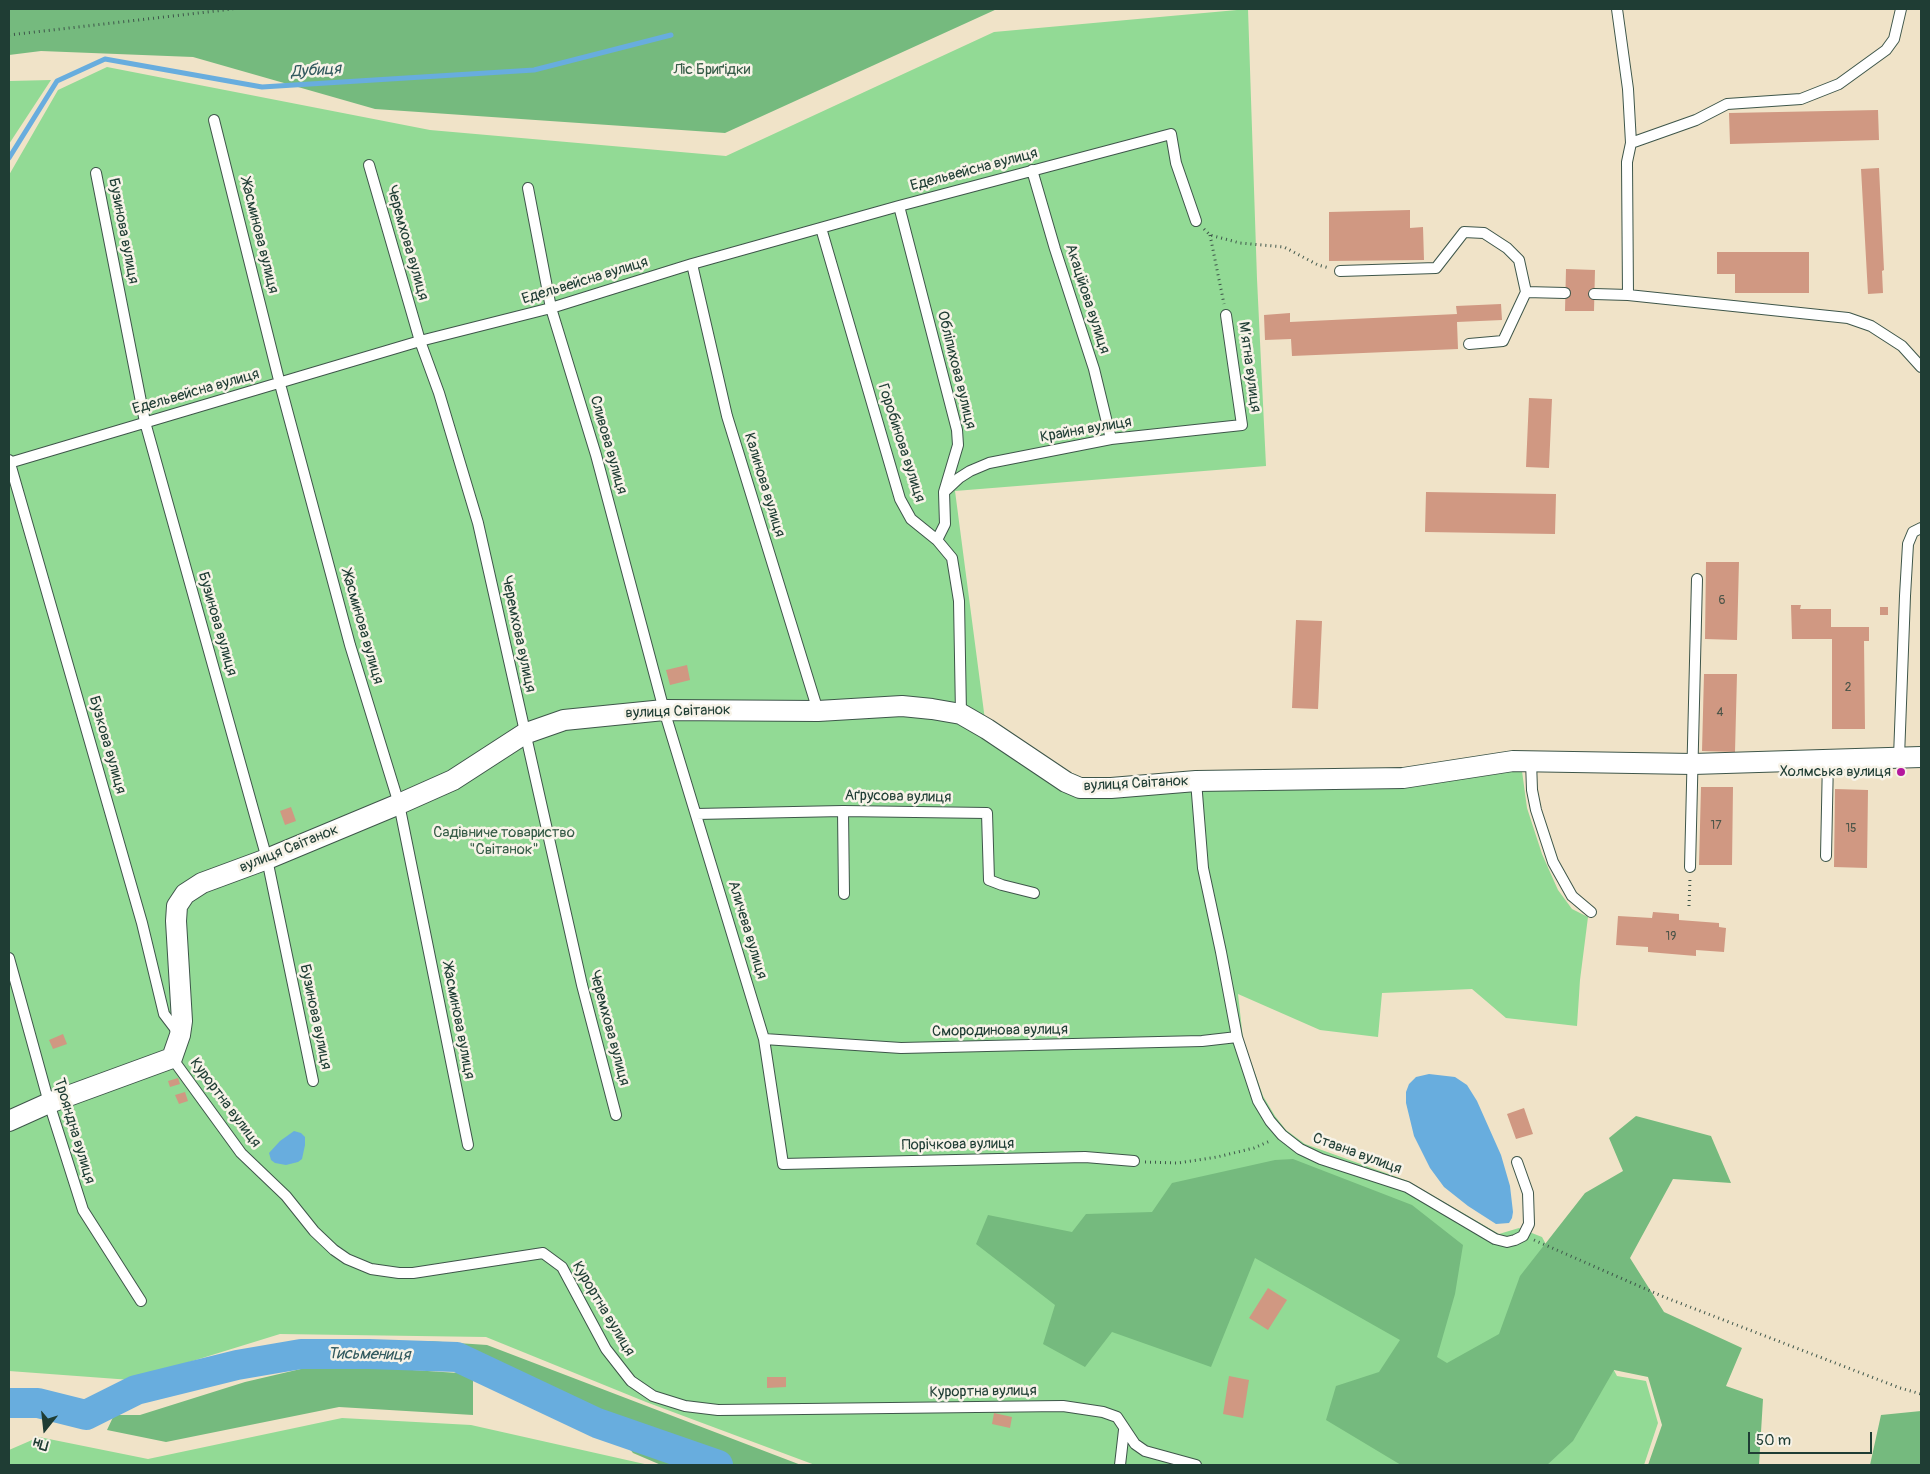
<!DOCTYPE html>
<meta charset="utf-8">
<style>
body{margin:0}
#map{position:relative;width:1930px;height:1474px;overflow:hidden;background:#f0e3c8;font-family:Pangolin,sans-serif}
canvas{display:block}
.frame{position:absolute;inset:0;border:10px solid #1f3d34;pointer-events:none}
.north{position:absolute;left:20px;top:1404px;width:50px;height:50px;-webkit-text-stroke:4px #f7f3e8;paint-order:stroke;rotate:196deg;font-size:14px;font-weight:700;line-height:20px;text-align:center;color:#1f3d34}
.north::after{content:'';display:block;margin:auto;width:18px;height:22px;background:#1f3d34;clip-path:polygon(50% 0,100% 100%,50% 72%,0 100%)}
.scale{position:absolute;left:1748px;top:1432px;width:124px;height:22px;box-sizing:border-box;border:2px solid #1f3d34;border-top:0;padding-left:6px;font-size:15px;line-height:18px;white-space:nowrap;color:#1f3d34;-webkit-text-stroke:4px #f7f3e8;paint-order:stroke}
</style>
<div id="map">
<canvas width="1930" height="1474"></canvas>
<div class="frame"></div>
<div class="north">Пн</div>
<div class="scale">50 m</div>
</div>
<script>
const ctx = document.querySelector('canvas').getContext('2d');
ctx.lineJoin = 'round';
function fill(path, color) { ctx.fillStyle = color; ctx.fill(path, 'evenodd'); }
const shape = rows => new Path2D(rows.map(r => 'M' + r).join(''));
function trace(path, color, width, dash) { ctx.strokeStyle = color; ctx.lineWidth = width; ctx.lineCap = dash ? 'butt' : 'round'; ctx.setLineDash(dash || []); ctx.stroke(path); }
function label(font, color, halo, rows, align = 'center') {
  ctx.font = font + ' Pangolin,sans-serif'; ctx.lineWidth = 5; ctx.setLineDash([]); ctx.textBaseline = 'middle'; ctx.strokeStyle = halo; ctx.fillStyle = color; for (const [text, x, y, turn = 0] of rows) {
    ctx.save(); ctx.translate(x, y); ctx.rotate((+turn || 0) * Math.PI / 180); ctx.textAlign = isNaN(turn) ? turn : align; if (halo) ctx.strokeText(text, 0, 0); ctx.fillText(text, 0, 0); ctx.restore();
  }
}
const green = shape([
 [1248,9,1257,279,1266,466,955,491,985,720,1079,779,1207,773,1522,771,1527,808,1542,854,1558,890,1572,909,1588,917,1580,980,1577,1026,1506,1018,1472,989,1382,993,1378,1037,1320,1030,1238,994,1243,1039,1263,1096,1275,1116,1286,1130,1305,1144,1408,1181,1499,1234,1519,1228,1542,1237,1617,1376,1646,1381,1658,1423,1644,1465,815,1465,646,1402,486,1337,280,1334,131,1380,9,1371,9,175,58,90,107,67,430,130,726,156,994,32],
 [51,80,9,144,9,81],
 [342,1418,471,1425,649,1465,9,1465,9,1450,39,1437,148,1459]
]);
const forest = shape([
 [9,9,997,9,725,133,375,109,193,57,41,51,9,55],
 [1636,1116,1711,1136,1731,1183,1673,1179,1630,1258,1664,1312,1742,1348,1726,1386,1763,1399,1759,1465,1648,1465,1662,1425,1648,1377,1614,1370,1573,1441,1547,1465,1401,1465,1326,1420,1336,1386,1379,1372,1400,1340,1255,1258,1211,1367,1112,1332,1085,1367,1043,1344,1055,1305,976,1244,988,1215,1072,1232,1086,1214,1152,1212,1172,1183,1275,1160,1293,1159,1412,1205,1463,1245,1455,1294,1437,1357,1447,1363,1499,1334,1520,1276,1585,1193,1623,1171,1609,1138],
 [428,1341,487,1345,801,1465,661,1465,633,1453,604,1417],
 [322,1364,473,1374,473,1415,339,1407,166,1442,107,1430,114,1415,140,1415,245,1382],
 [1921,1411,1921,1465,1870,1465,1881,1415]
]);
const water = shape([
 [1429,1074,1455,1077,1467,1085,1477,1101,1501,1155,1510,1186,1513,1212,1512,1218,1509,1223,1496,1224,1468,1206,1444,1187,1430,1168,1414,1136,1406,1103,1406,1092,1409,1084,1416,1077],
 [294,1131,301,1133,305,1137,305,1145,302,1159,298,1162,286,1165,275,1163,271,1160,269,1153,280,1141]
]);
const stream = shape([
 [9,158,57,81,105,59,262,87,534,70,671,35]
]);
const river = shape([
 [9,1403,38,1403,86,1415,136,1390,237,1365,301,1354,369,1354,457,1357,597,1423,718,1465]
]);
const building = shape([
 [1878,110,1879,140,1730,144,1729,113],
 [1879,168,1884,270,1882,271,1883,293,1868,294,1861,169],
 [1410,210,1410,228,1423,227,1424,260,1329,261,1329,212],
 [1717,252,1809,252,1809,293,1735,293,1735,274,1717,274],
 [1566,269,1595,270,1594,311,1565,311],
 [1501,304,1502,320,1457,322,1458,349,1292,356,1291,339,1265,340,1264,315,1290,313,1290,322,1457,314,1456,306],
 [1529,398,1552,399,1549,468,1526,467],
 [1426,492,1556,494,1555,534,1425,532],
 [1706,562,1739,562,1737,640,1705,639],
 [1791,605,1801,605,1800,609,1831,609,1831,627,1869,627,1869,641,1864,641,1865,729,1832,729,1832,639,1792,639],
 [1880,607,1888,607,1888,615,1880,615],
 [1296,620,1322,621,1318,709,1292,708],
 [687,665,690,680,670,685,666,670],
 [1704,674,1737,674,1735,752,1702,751],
 [1701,787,1733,787,1732,865,1699,865],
 [1835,789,1868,790,1867,868,1834,867],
 [291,807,296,821,285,825,280,811],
 [1653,912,1679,914,1679,920,1719,923,1719,927,1726,928,1724,952,1696,950,1696,956,1648,952,1648,947,1616,945,1618,916,1652,918],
 [63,1034,67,1044,53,1049,49,1040],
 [178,1078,180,1084,170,1087,168,1081],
 [185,1092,188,1101,179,1104,175,1095],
 [1524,1108,1533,1134,1516,1139,1507,1114],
 [1268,1288,1287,1300,1268,1330,1249,1318],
 [1229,1376,1249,1380,1243,1418,1223,1414],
 [767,1377,786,1377,786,1387,767,1388],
 [994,1413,1012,1417,1010,1428,992,1424]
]);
const path = shape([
 [9,35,233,9],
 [1204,229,1210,235,1240,243,1284,247,1318,265,1329,268],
 [1210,235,1224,304],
 [1689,906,1690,878],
 [1145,1162,1178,1163,1217,1157,1254,1148,1270,1141],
 [1534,1240,1664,1297,1900,1388,1921,1394]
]);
const service = shape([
 [1617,9,1628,89,1631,143],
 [214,120,280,384,350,645,399,804,468,1145],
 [369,165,420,341,439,393,478,523,582,985,616,1115],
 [1032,170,1055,249,1094,369,1111,439],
 [96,173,145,422,267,859,313,1081],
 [528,188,551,308,596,455,664,710,764,1039,783,1164,1085,1157,1134,1161],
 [899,206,957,430,958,445,944,492,945,524,937,540],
 [821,228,900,499,911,519,937,540,952,558,959,601,961,714],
 [692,264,727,416,818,711],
 [1340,271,1436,268,1464,232,1484,233,1507,248,1519,260,1526,292,1503,341,1469,344],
 [1526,292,1565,293],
 [1594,294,1628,295,1848,318,1871,326,1902,346,1921,367],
 [1628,295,1627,162,1631,143,1696,120,1727,104,1801,99,1839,84,1886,50,1894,39,1901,9],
 [9,460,142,923,164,1014,180,1035],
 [9,463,420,341,551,308,692,264,899,206,1171,134,1176,163,1196,221],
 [944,492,959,478,970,471,989,463,1111,439,1242,425,1226,315],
 [1899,757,1905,596,1908,544,1913,532,1921,528],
 [1531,761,1532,790,1536,810,1553,862,1572,896,1591,912],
 [1196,781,1203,868,1221,952,1237,1037,1258,1101,1270,1121,1282,1135,1300,1149,1321,1159,1407,1187,1495,1239,1507,1242,1515,1240,1523,1236,1529,1224,1528,1193,1517,1162],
 [843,811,844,894],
 [696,814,843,811,987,813,989,880,1002,885,1034,893],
 [1826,856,1828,759],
 [1690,867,1697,579],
 [9,958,49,1103,83,1210,141,1301],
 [764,1039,901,1048,1202,1041,1237,1037],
 [172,1058,241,1153,286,1196,314,1231,334,1250,347,1259,371,1269,399,1273,413,1273,543,1253,562,1267,606,1349,631,1381,653,1396,685,1406,718,1410,1063,1406,1103,1412,1117,1417,1135,1444,1145,1451,1196,1465],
 [1120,1465,1124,1430]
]);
const minor = shape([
 [9,1121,49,1103,172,1058,180,1035,182,1021,176,921,177,906,185,894,202,883,267,859,399,804,453,780,524,734,564,720,664,710,818,711,902,706,932,709,961,714,987,729,1066,782,1080,788,1111,788,1196,781,1403,778,1513,761,1693,764,1921,757]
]);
const markers = [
 [1901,772,5,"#b5179e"]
];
const numberNames = [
 ["6",1722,601],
 ["2",1848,688],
 ["4",1720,713],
 ["17",1716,826],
 ["15",1851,829],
 ["19",1671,937]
];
const parkNames = [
 ["Ліс Бриґідки",712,70],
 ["Садівниче товариство",504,833],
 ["\"Світанок\"",504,850]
];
const streetNames = [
 ["Едельвейсна вулиця",974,170,-15],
 ["Бузинова вулиця",123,231,79],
 ["Жасминова вулиця",259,236,76],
 ["Черемхова вулиця",407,243,74],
 ["Едельвейсна вулиця",585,281,-17],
 ["Акаційова вулиця",1087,299,72],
 ["Мʼятна вулиця",1249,367,82],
 ["Обліпихова вулиця",956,370,76],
 ["Едельвейсна вулиця",196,392,-16],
 ["Крайня вулиця",1086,430,-10],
 ["Горобинова вулиця",901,443,72],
 ["Сливова вулиця",608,445,74],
 ["Калинова вулиця",764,485,73],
 ["Бузинова вулиця",217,624,74],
 ["Жасминова вулиця",362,627,74],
 ["Черемхова вулиця",518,634,78],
 ["вулиця Світанок",678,712,-2],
 ["Бузкова вулиця",107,745,74],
 ["вулиця Світанок",1136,784,-3],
 ["Аґрусова вулиця",898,797,1],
 ["вулиця Світанок",289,849,-22],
 ["Аличева вулиця",747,930,73],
 ["Бузинова вулиця",315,1017,78],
 ["Жасминова вулиця",458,1021,79],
 ["Черемхова вулиця",609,1028,75],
 ["Смородинова вулиця",1000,1031,-1],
 ["Курортна вулиця",225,1103,53],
 ["Трояндна вулиця",74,1131,73],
 ["Порічкова вулиця",958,1145,-1],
 ["Ставна вулиця",1357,1154,20],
 ["Курортна вулиця",603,1309,59],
 ["Курортна вулиця",983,1392,-1]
];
const poiNames = [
 ["Холмська вулиця",1891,772]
];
const waterNames = [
 ["Дубиця",316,71,-4],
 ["Тисьмениця",369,1355,1]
];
fill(green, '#92da95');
fill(forest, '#75ba7e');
fill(water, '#68adde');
trace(stream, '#68adde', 5);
trace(river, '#68adde', 30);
fill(building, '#d09882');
trace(service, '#3e564a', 12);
trace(minor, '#3e564a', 22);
trace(path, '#3e564a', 3, [1, 4]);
trace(service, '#fff', 10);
trace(minor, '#fff', 20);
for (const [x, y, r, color] of markers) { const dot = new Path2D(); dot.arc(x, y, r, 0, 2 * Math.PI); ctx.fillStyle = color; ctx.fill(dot); trace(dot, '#f7f3e8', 2); }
label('12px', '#4b5448', null, numberNames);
label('15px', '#365c47', '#f7f3e8', parkNames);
label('15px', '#1f3d34', '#f7f3e8', streetNames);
label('15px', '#1f3d34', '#f7f3e8', poiNames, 'right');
label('italic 16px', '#31595e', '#f7f3e8', waterNames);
</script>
